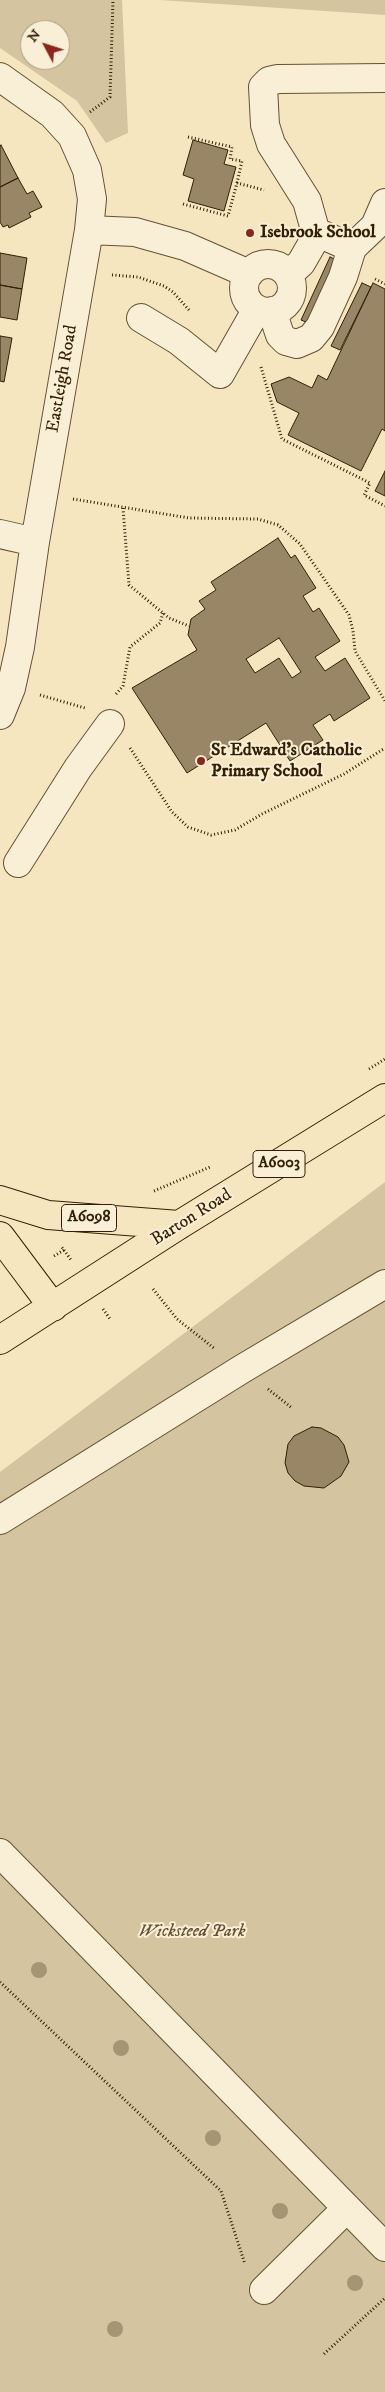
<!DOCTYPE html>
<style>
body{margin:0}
#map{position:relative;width:385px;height:2392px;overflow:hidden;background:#f6e6c0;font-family:"IM FELL DW Pica",serif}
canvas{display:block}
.north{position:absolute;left:20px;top:20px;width:50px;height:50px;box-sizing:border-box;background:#f9efd6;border:1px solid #aa9c82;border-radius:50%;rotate:310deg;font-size:14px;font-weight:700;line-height:20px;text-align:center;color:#331f04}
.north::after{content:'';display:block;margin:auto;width:18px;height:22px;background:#8f2418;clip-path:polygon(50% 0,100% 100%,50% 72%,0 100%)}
</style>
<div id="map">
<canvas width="385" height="2392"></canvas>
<div class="north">N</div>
</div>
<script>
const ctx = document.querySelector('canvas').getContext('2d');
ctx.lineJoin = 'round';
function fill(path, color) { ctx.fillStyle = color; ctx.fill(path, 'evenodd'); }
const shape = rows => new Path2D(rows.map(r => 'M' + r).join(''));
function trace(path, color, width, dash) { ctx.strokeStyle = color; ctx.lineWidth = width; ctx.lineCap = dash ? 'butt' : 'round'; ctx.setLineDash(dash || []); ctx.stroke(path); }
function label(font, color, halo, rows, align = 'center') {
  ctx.font = font + ' "IM FELL DW Pica",serif'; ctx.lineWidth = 4; ctx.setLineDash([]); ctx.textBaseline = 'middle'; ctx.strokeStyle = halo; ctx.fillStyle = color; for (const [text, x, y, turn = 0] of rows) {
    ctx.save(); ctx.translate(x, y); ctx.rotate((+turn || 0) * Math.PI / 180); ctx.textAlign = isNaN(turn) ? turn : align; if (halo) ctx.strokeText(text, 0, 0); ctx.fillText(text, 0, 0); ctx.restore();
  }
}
const green = shape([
 [0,0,122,0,128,133,106,143,77,101,0,48],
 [30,30,60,30,60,60,30,60],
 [159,0,385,0,385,15],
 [385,1182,385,2392,0,2392,0,1472]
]);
const building = shape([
 [193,140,228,150,224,164,236,167,224,211,188,201,194,179,183,175,193,140],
 [1,145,18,178,0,187,0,146,1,145],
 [18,178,27,194,33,191,42,207,29,213,31,217,9,228,8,225,3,227,0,222,0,187,18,178],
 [0,253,27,258,22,289,0,285,0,253],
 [330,257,341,262,311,324,301,320,330,257],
 [362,283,371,287,340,350,331,346,362,283],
 [373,283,385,289,385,431,382,429,361,471,288,435,299,413,277,402,271,384,289,377,312,388,318,375,327,380,373,283],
 [0,285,22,289,17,320,0,317,0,285],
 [0,336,12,338,4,382,0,381,0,336],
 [385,471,385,496,375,491,385,471],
 [278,538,291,558,295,555,316,588,303,596,313,612,319,608,340,641,315,657,325,671,345,658,370,698,334,721,330,714,313,725,323,740,290,761,266,723,187,773,132,688,197,650,188,635,191,619,205,609,199,601,216,590,211,582,278,538],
 [279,638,301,672,292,678,279,658,255,673,246,659,279,638],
 [312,1427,321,1428,338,1437,344,1445,349,1462,341,1476,324,1488,304,1486,295,1481,288,1473,285,1463,288,1444,294,1436,312,1427]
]);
const path = shape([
 [90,112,110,97,113,0],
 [188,137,232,147,230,159,242,161,237,183],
 [183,204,228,216,237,183,264,190],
 [112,275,138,277,164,286,173,292,189,310],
 [375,279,385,284],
 [261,367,282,439,370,483,364,495,385,506],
 [73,499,189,518,258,519,278,525,300,544,349,615,353,631,355,651,385,701],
 [123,508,129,585,169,618,189,626],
 [116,694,123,686,130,647,160,623,163,613],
 [40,695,85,708],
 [130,748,172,812,188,827,211,835,235,830,262,814,344,774,385,748],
 [369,1069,385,1059],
 [154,1191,210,1167],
 [64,1250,71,1260],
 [54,1256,64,1250,61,1246],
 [153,1289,177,1319,215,1349],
 [103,1309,110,1319],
 [268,1389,292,1408],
 [0,1982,221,2191,245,2264],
 [324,2354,385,2298]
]);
const minor = shape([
 [0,77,52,114,72,136,87,170,92,199,89,230,35,542,20,647,11,688,0,715],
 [89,230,135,232,185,246,249,274],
 [314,231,352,248,375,226,385,203],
 '244 288a24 24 0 1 1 48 0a24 24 0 1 1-48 0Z',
 [288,275,301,263,312,244,314,226,307,201,271,144,265,125,263,87,269,81,278,79,385,78],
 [272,311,280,335,286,341,297,344,311,338,320,327,343,277,352,248],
 [141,318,179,341,220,374,257,309],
 [0,534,35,542],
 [18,863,78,768,110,724],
 [0,1520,242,1369,385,1284],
 [0,1853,385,2247],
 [264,2290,347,2208]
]);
const major = shape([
 [0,1200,48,1215,179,1225],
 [0,1236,53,1307],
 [0,1340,179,1225,385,1098]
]);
const trees = [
 [39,1970],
 [121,2048],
 [213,2138],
 [280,2211],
 [355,2283],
 [115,2329]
];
const markers = [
 [250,233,5,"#8f2418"],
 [201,761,5,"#8f2418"]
];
const shields = [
 [279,1164,52],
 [89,1218,55]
];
const shieldNames = [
 ["A6003",279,1164],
 ["A6098",89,1218]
];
const poiNames = [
 ["Isebrook School",260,233],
 ["St Edward's Catholic",211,751],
 ["Primary School",211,772]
];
const streetNames = [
 ["Eastleigh Road",63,379,-80],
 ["Barton Road",192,1218,-32]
];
const parkNames = [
 ["Wicksteed Park",192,1932]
];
fill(green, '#d5c4a0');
fill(building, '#988666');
trace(building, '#331f04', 1);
trace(minor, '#645133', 30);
trace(major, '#331f04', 30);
trace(path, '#331f04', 3, [1, 2.5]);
trace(minor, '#f9efd6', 28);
trace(major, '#f6e6c0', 28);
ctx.fillStyle = '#a69472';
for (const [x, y] of trees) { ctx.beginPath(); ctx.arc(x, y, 8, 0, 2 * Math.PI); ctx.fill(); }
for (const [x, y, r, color] of markers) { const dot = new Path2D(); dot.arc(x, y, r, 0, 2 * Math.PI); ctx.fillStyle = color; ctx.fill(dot); trace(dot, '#f9efd6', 2); }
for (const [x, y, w] of shields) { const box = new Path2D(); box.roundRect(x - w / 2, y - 13.5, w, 27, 4); ctx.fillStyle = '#f9efd6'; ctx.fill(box); trace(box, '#331f04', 1); }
label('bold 16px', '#331f04', null, shieldNames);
label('bold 18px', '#331f04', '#f9efd6', poiNames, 'left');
label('18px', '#331f04', '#f9efd6', streetNames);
label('italic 18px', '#645133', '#f9efd6', parkNames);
</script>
